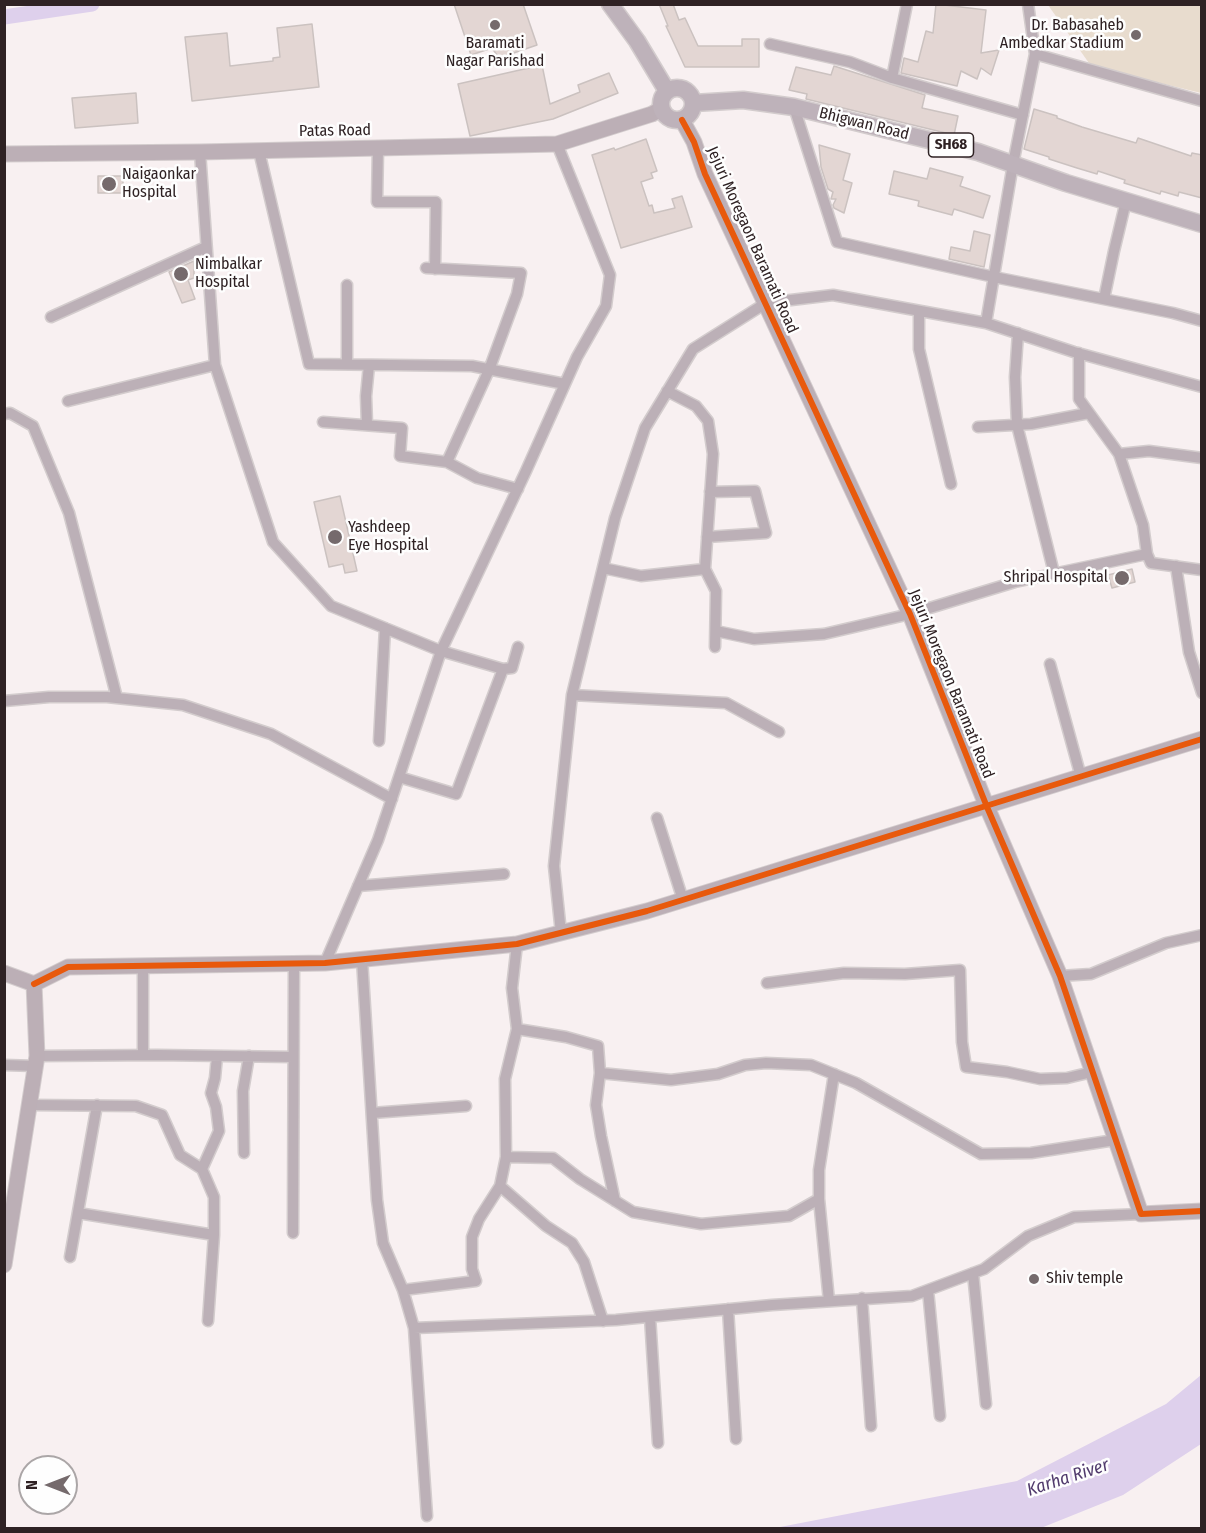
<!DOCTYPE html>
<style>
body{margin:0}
#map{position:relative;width:1206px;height:1533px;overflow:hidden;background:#f8f0f1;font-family:"Fira Sans Condensed",sans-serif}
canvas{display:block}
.frame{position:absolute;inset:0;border:6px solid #2f2224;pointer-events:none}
.north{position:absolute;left:18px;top:1455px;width:60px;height:60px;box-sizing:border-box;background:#fefefe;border:2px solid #aba6a7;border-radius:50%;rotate:270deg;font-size:16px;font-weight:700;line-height:24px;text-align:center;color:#2f2224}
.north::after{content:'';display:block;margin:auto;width:21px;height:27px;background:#756a6c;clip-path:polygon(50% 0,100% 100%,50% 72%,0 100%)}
</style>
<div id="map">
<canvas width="1206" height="1533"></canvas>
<div class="frame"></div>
<div class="north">N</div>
</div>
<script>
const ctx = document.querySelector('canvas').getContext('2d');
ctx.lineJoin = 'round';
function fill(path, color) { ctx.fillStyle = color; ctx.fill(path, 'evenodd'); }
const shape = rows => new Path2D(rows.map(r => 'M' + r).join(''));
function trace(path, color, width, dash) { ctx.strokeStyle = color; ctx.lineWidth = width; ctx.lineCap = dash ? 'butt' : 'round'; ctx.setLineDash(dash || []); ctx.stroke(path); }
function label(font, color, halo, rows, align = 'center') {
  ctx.font = font + ' "Fira Sans Condensed",sans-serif'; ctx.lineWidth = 5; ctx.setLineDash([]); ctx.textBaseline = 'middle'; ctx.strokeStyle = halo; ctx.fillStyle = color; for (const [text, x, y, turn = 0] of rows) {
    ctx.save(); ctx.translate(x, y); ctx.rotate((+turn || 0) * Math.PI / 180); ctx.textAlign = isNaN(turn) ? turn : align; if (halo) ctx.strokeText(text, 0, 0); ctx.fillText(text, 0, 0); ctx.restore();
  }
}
const green = shape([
 [1048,5,1201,5,1201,93,1091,66]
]);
const water = shape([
 [1201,1375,1201,1444,1123,1495,1041,1528,775,1528,1017,1481,1166,1404]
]);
const canal = shape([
 [4,17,92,4]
]);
const building = shape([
 [454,4,523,4,537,45,499,58,492,48,471,55,454,4],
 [659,4,673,4,679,20,685,18,698,46,742,46,742,39,759,39,759,67,685,67,666,26,668,26,659,4],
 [936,4,986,10,981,53,999,50,991,75,981,68,977,79,961,71,957,86,901,73,904,58,918,62,926,31,933,33,936,4],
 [312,24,319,87,192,101,185,37,227,33,230,66,273,61,273,58,280,57,277,28,312,24],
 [542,65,550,104,580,92,578,85,609,73,618,93,553,119,470,136,458,84,542,65],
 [834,66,925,95,922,108,958,116,954,135,806,99,807,94,789,90,796,67,831,75,834,66],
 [136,93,138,123,75,128,72,98,136,93],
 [1034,109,1057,116,1057,118,1082,127,1136,143,1138,138,1191,156,1192,153,1202,155,1202,198,1179,192,1178,196,1161,191,1160,194,1124,183,1125,180,1098,171,1097,174,1077,168,1049,159,1049,157,1024,149,1034,109],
 [646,139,657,171,651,173,653,178,641,182,649,206,652,205,654,213,675,208,672,199,682,196,692,227,621,248,592,155,614,148,615,150,646,139],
 [819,145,850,154,843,180,852,183,844,213,834,208,833,205,836,199,831,199,833,192,828,189,821,167,819,145],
 [930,168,963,177,960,186,990,196,983,218,954,209,952,215,918,206,919,201,889,194,894,171,927,179,930,168],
 [98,176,123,176,123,193,98,193,98,176],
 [974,231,990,235,984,267,949,259,951,247,970,251,974,231],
 [194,261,194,278,188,280,195,299,182,303,169,272,194,261],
 [340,496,357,571,345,573,343,564,329,567,314,502,340,496],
 [1132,569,1135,582,1112,588,1108,575,1132,569]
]);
const street = shape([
 [770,44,850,62,892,78,1023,115],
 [1035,54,1202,101],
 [892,78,907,4],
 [794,107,837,242,994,277,1173,313,1202,321],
 [378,148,377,202,436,202,435,269],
 [259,151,309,364,472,366,565,384],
 [200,152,215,365,273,542,331,606,441,651,503,669,512,668,518,647],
 [426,268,521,273,517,294,489,370,447,462],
 [347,285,347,364],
 [1104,299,1114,251,1126,201],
 [919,311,919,349,951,484],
 [51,317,206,247],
 [986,323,1013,164,1035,54,1028,4],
 [1018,333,1015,377,1017,425,1054,573],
 [1079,353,1079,399,1119,454,1143,525,1147,554,1151,563,1202,570],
 [667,391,696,406,708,421,713,454,705,569,716,591,715,647],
 [68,401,215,365],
 [4,414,10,413,33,426,69,513,117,698],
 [323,422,402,428,400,456,447,462,477,478,518,489],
 [367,425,366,396,369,365],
 [978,427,1031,424,1089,413],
 [1119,454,1149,451,1202,458],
 [707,537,766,533,755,491,710,492],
 [1176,566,1189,652,1202,693],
 [603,568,641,576,705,569],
 [716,631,754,639,824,634,910,614,1015,582,1147,554],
 [1050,664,1081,777],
 [572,695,726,703,779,732],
 [4,701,49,697,107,697,183,705,271,734,392,799],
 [379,741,385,628],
 [399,777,456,794,503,669],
 [657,818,683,900],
 [358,886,504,874],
 [561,933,554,866,572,695,615,518,645,428,693,349,766,303,833,295,986,323,1074,352,1202,387],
 [517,944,512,988,517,1029,566,1037,598,1046,600,1073,671,1080,718,1074,745,1065,766,1063,811,1065,856,1083,981,1154,1031,1153,1115,1140],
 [362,959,377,1200,383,1243,403,1290,414,1328,427,1516],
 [325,963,378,840,441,651,526,471,577,357,606,306,610,275,557,144],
 [143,966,143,1055],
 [1060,976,1091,974,1166,943,1202,935],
 [767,983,844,973,905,974,960,970,962,1042,966,1067,1007,1072,1040,1079,1067,1078,1092,1072],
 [37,1056,157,1055,293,1057],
 [4,1065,36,1066],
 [600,1073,596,1105,601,1136,615,1201],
 [30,1105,136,1106,162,1115,180,1155,202,1169,214,1197,214,1235,208,1321],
 [372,1113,466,1106],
 [244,1153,243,1091,249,1056],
 [506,1157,553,1158,580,1179,633,1212,701,1224,789,1216,819,1199,819,1170,834,1074],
 [202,1169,219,1131,216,1107,211,1093,215,1078,217,1056],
 [500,1186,546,1226,572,1243,584,1262,603,1321],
 [819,1199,829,1301],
 [78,1213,214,1235],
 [293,1233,294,963],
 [70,1257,97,1105],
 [973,1273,986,1404],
 [403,1290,476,1281,472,1269,472,1237,479,1219,500,1186,506,1157,505,1079,517,1029],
 [928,1290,940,1416],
 [862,1298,871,1426],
 [728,1309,736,1439],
 [650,1317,658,1443],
 [414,1328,616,1320,772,1305,912,1296,984,1269,1028,1236,1074,1217,1141,1214]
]);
const secondary = shape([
 [682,120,694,142,705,174,910,614,987,807,1060,976,1141,1214,1202,1211],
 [4,154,200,152,557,144,652,114,661,109],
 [4,973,34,984,37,1056,4,1265],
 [34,984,68,967,325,963,517,944,647,911,1202,739]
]);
const primary = shape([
 [610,4,637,41,667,91],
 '661 104a16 16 0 1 1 32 0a16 16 0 1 1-32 0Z',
 [694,103,743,100,794,107,978,152,1066,183,1202,224]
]);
const cycleway = shape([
 [682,120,694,142,705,174,910,614,987,807,1060,976,1141,1214,1202,1211],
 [34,984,68,967,325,963,517,944,647,911,1202,739]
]);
const markers = [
 [495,25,6,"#756a6c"],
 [1136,35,6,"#756a6c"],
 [109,184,8,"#756a6c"],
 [181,274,8,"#756a6c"],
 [335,537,8,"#756a6c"],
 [1122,578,8,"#756a6c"],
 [1034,1279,6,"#756a6c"]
];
const shields = [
 [951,145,45]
];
const shieldNames = [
 ["SH68",951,145]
];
const poiNames = [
 ["Dr. Babasaheb",1124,26,"right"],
 ["Ambedkar Stadium",1124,44,"right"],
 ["Baramati",495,44,"center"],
 ["Nagar Parishad",495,62,"center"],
 ["Naigaonkar",122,175],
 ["Hospital",122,193],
 ["Nimbalkar",195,265],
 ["Hospital",195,283],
 ["Yashdeep",348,528],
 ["Eye Hospital",348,546],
 ["Shripal Hospital",1108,578,"right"],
 ["Shiv temple",1046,1279]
];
const streetNames = [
 ["Bhigwan Road",864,124,14],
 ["Patas Road",335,131,-1],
 ["Jejuri Moregaon Baramati Road",752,240,66],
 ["Jejuri Moregaon Baramati Road",951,684,68]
];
const waterNames = [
 ["Karha River",1068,1478,-18]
];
fill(green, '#e8dcce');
fill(water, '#ded0ec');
trace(canal, '#ded0ec', 15);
fill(building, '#e3d6d3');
trace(building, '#cbc2c0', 1.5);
trace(street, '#d3cccd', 13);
trace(secondary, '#d3cccd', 17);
trace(primary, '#d3cccd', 19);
trace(street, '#bcb0b7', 10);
trace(secondary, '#bcafb6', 15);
trace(primary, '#beb2ba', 16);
trace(cycleway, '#e8590c', 6);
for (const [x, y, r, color] of markers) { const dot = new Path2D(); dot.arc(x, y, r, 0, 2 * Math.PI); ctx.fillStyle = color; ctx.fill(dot); trace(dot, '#fefefe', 2); }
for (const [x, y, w] of shields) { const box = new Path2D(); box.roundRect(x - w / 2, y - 12, w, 24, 4.5); ctx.fillStyle = '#fefefe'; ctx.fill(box); trace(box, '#2f2224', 1.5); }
label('bold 15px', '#2f2224', null, shieldNames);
label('16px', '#2f2224', '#fefefe', poiNames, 'left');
label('16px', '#2f2224', '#fefefe', streetNames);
label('italic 18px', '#503a6c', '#fefefe', waterNames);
</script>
